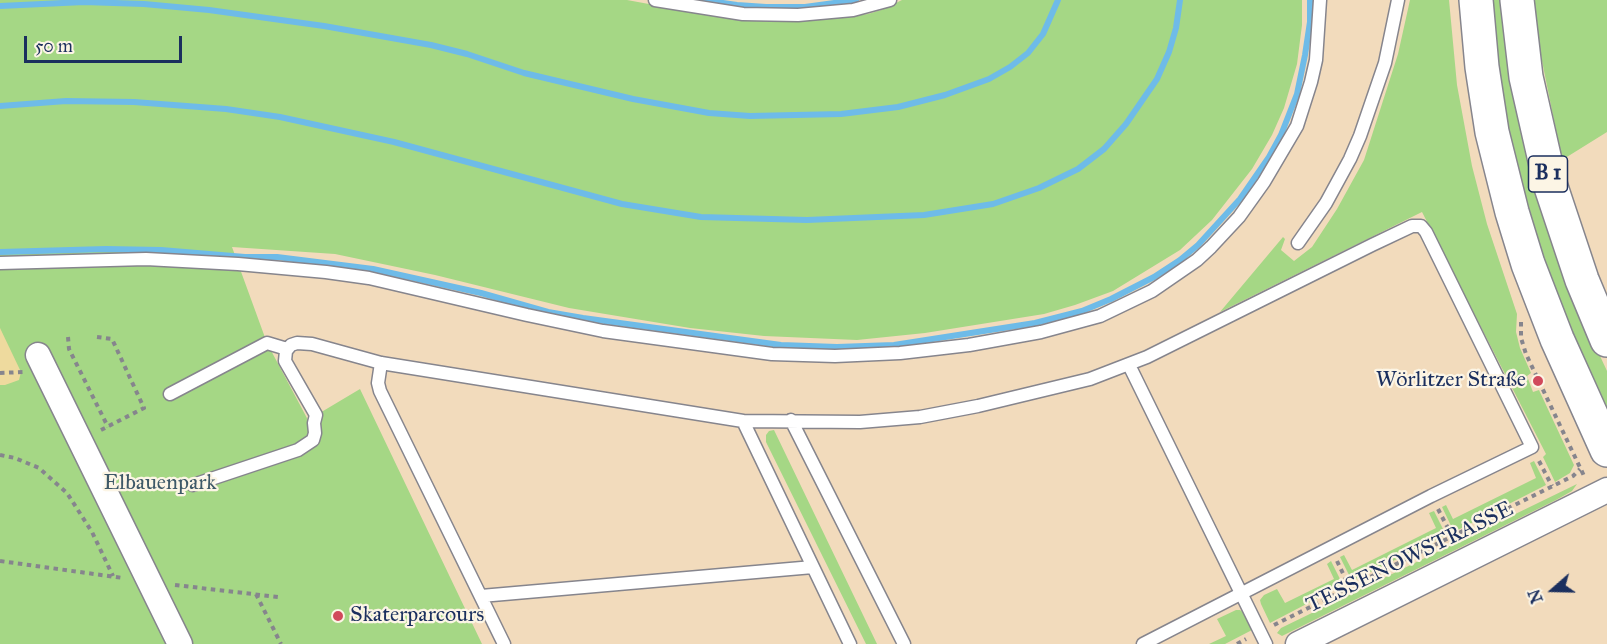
<!DOCTYPE html>
<meta charset="utf-8">
<style>
body{margin:0}
#map{position:relative;width:1607px;height:644px;overflow:hidden;background:#f2dbbc;font-family:"IM FELL Great Primer",serif}
canvas{display:block}
.north{position:absolute;left:1523px;top:560px;width:60px;height:60px;-webkit-text-stroke:4px #fcf5e5;paint-order:stroke;rotate:250deg;font-size:16px;font-weight:700;line-height:24px;text-align:center;color:#1b2f5e}
.north::after{content:'';display:block;margin:auto;width:21px;height:27px;background:#1b2f5e;clip-path:polygon(50% 0,100% 100%,50% 72%,0 100%)}
.scale{position:absolute;left:24px;top:36px;width:158px;height:27px;box-sizing:border-box;border:3px solid #1b2f5e;border-top:0;padding-left:8px;font-size:18px;line-height:21px;white-space:nowrap;color:#1b2f5e;-webkit-text-stroke:4px #fcf5e5;paint-order:stroke}
</style>
<div id="map">
<canvas width="1607" height="644"></canvas>
<div class="north">N</div>
<div class="scale">50 m</div>
</div>
<script>
const ctx = document.querySelector('canvas').getContext('2d');
ctx.lineJoin = 'round';
function fill(path, color) { ctx.fillStyle = color; ctx.fill(path, 'evenodd'); }
const shape = rows => new Path2D(rows.map(r => 'M' + r).join(''));
function trace(path, color, width, dash) { ctx.strokeStyle = color; ctx.lineWidth = width; ctx.lineCap = dash ? 'butt' : 'round'; ctx.setLineDash(dash || []); ctx.stroke(path); }
function label(font, color, halo, rows, align = 'center') {
  ctx.font = font + ' "IM FELL Great Primer",serif'; ctx.lineWidth = 4.5; ctx.setLineDash([]); ctx.textBaseline = 'middle'; ctx.strokeStyle = halo; ctx.fillStyle = color; for (const [text, x, y, turn = 0] of rows) {
    ctx.save(); ctx.translate(x, y); ctx.rotate((+turn || 0) * Math.PI / 180); ctx.textAlign = isNaN(turn) ? turn : align; if (halo) ctx.strokeText(text, 0, 0); ctx.fillText(text, 0, 0); ctx.restore();
  }
}
const green = shape([
 [0,0,627,0,736,20,787,22,819,20,868,14,881,10,902,0,1302,0,1302,25,1297,64,1284,108,1272,135,1252,169,1212,220,1180,250,1113,291,1075,305,1044,314,925,333,857,340,764,336,690,328,569,308,435,275,335,254,232,247,267,343,308,420,360,389,482,644,0,644],
 [1410,0,1449,0,1457,85,1472,166,1487,224,1517,314,1516,332,1520,348,1531,373,1527,376,1533,392,1539,390,1574,465,1570,473,1555,482,1543,457,1546,454,1422,212,1220,312,1283,237,1285,239,1281,250,1294,261,1312,247,1337,209,1364,160,1398,54],
 [1487,0,1505,0,1587,328,1607,371,1607,418,1582,369,1513,175],
 [1534,0,1607,0,1607,132,1562,160,1540,51],
 [774,430,877,644,866,644,766,442,766,435,769,431],
 [1534,461,1546,485,1454,532,1442,507,1446,505,1453,519,1536,478,1530,463],
 [1577,484,1572,491,1556,500,1282,636,1277,633,1281,628],
 [1434,511,1446,535,1352,581,1340,557,1344,555,1352,570,1436,528,1429,513],
 [1331,561,1343,585,1270,623,1261,604,1260,600,1264,595,1277,589,1285,603,1334,579,1327,564],
 [1236,610,1240,610,1244,613,1252,630,1225,644,1209,644,1226,636,1217,619]
]);
const sand = shape([
 [0,328,21,372,19,380,5,385,0,385]
]);
const stream = shape([
 [702,0,737,5,766,7,805,7,856,0],
 [0,6,84,2,144,4,209,10,324,26,431,45,467,54,524,73,633,99,709,113,750,116,841,114,898,107,945,95,989,79,1010,67,1028,53,1043,34,1058,0],
 [0,106,66,101,134,102,226,109,280,117,394,142,622,204,701,217,807,220,924,215,993,204,1039,188,1078,169,1104,149,1126,124,1157,79,1169,52,1176,28,1180,0],
 [0,252,106,249,161,250,245,257,277,257,373,269,481,293,548,312,583,318,781,345,837,347,894,345,1035,323,1082,311,1111,299,1154,277,1180,260,1198,245,1240,199,1269,157,1281,135,1297,94,1305,55,1310,22,1310,0]
]);
const path = shape([
 [1521,322,1521,338,1526,354,1585,478],
 [68,337,69,349,108,427],
 [97,337,112,339,144,408,99,431],
 [0,373,23,372],
 [0,455,15,458,39,468,67,493,92,532,113,576],
 [1539,461,1552,486],
 [1438,509,1453,538],
 [0,561,123,578],
 [1337,561,1350,588],
 [175,585,278,597],
 [256,594,281,644],
 [1274,625,1573,476,1580,469],
 [1237,644,1246,639]
]);
const lane = shape([
 [655,0,743,14,798,15,853,10,890,0],
 [1298,243,1326,203,1350,159,1360,136,1385,63,1398,0],
 [0,263,146,259,238,264,326,272,369,278,527,315,603,331,772,354,835,356,900,353,969,345,1041,332,1100,316,1152,291,1197,260,1211,247,1239,217,1264,182,1297,126,1311,82,1316,60,1320,0],
 [381,363,378,383,380,391,504,644],
 [1129,365,1266,644],
 [170,394,267,343,287,349],
 [791,420,904,644],
 [743,421,860,422,920,417,978,406,1090,379,1147,357,1372,245,1412,226,1421,226,1426,232,1532,447,1431,496,1143,644],
 [193,485,298,450,313,440,315,433,314,423,316,415,285,361,286,351,291,345,297,343,312,344,381,363,743,421,850,644],
 [481,596,813,567]
]);
const street = shape([
 [38,355,180,644],
 [1298,644,1607,490]
]);
const primary = shape([
 [1476,0,1482,67,1492,132,1512,212,1528,264,1557,339,1607,450],
 [1517,0,1526,77,1551,187,1582,280,1607,340]
]);
const markers = [
 [1538,381,6,"#d1495b"],
 [338,616,6,"#d1495b"]
];
const shields = [
 [1548,174,39]
];
const shieldNames = [
 ["B 1",1548,174]
];
const poiNames = [
 ["Wörlitzer Straße",1526,381],
 ["Skaterparcours",350,616,"left"]
];
const parkNames = [
 ["Elbauenpark",160,484]
];
const streetNames = [
 ["TESSENOWSTRASSE",1410,558,-26]
];
fill(green, '#a5d785');
fill(sand, '#eeda9e');
trace(stream, '#6ebbe8', 6);
trace(lane, '#86858d', 15);
trace(street, '#86858d', 27);
trace(primary, '#86858d', 36);
trace(path, '#86858d', 4, [4.5, 4.5]);
trace(lane, '#fff', 12);
trace(street, '#fff', 24);
trace(primary, '#fff', 33);
for (const [x, y, r, color] of markers) { const dot = new Path2D(); dot.arc(x, y, r, 0, 2 * Math.PI); ctx.fillStyle = color; ctx.fill(dot); trace(dot, '#fcf5e5', 2); }
for (const [x, y, w] of shields) { const box = new Path2D(); box.roundRect(x - w / 2, y - 18, w, 36, 4.5); ctx.fillStyle = '#fcf5e5'; ctx.fill(box); trace(box, '#1b2f5e', 1.5); }
label('bold 21px', '#1b2f5e', null, shieldNames);
label('22px', '#1b2f5e', '#fcf5e5', poiNames, 'right');
label('22px', '#3e5968', '#fcf5e5', parkNames);
label('22px', '#1b2f5e', '#fcf5e5', streetNames);
</script>
